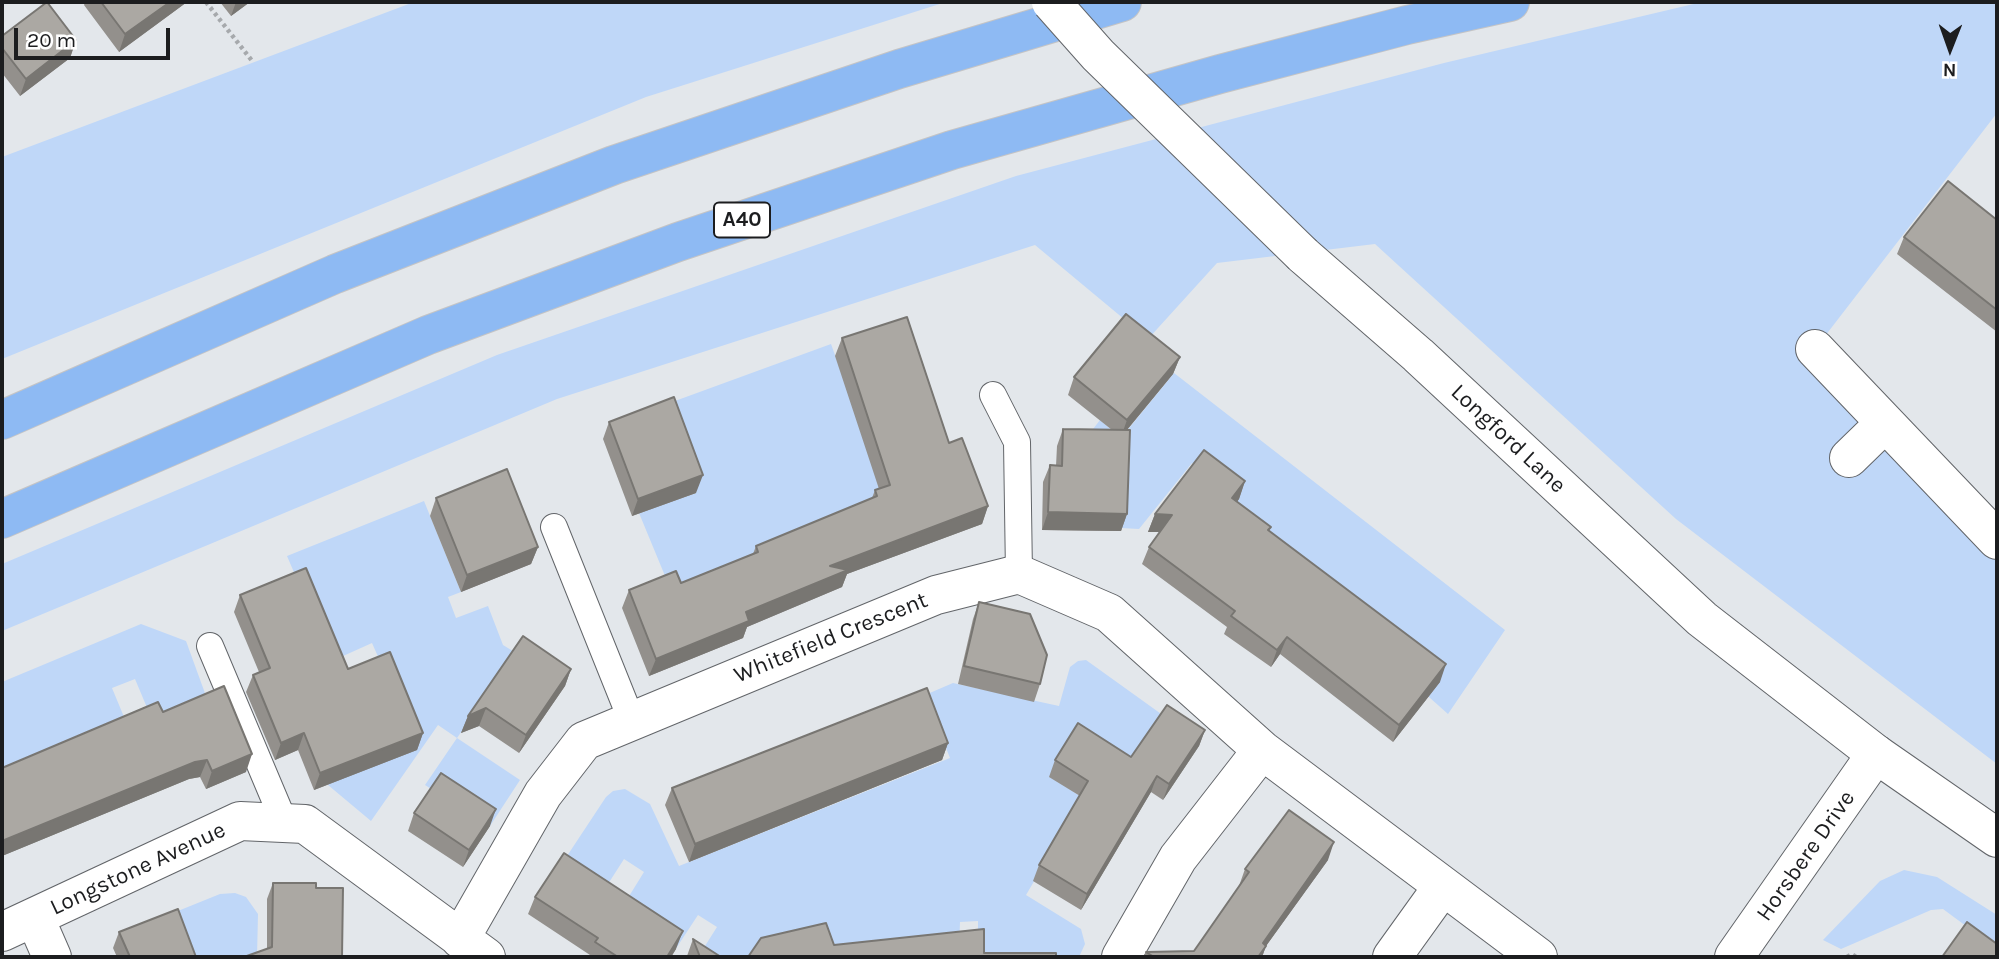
<!DOCTYPE html>
<style>
body{margin:0}
#map{position:relative;width:1999px;height:959px;overflow:hidden;background:#e3e7eb;font-family:Karla,sans-serif}
canvas{display:block}
.frame{position:absolute;inset:0;border:4px solid #1c1d1f;pointer-events:none}
.north{position:absolute;left:1915px;top:14px;width:70px;height:70px;-webkit-text-stroke:5px #fff;paint-order:stroke;rotate:181deg;font-size:19px;font-weight:700;line-height:28px;text-align:center;color:#1c1d1f}
.north::after{content:'';display:block;margin:auto;width:24px;height:32px;background:#1c1d1f;clip-path:polygon(50% 0,100% 100%,50% 72%,0 100%)}
.scale{position:absolute;left:14px;top:28px;width:156px;height:32px;box-sizing:border-box;border:4px solid #1c1d1f;border-top:0;padding-left:9px;font-size:21px;line-height:24px;white-space:nowrap;color:#1c1d1f;-webkit-text-stroke:5px #fff;paint-order:stroke}
</style>
<div id="map">
<canvas width="1999" height="959"></canvas>
<div class="frame"></div>
<div class="north">N</div>
<div class="scale">20 m</div>
</div>
<script>
const ctx = document.querySelector('canvas').getContext('2d');
ctx.lineJoin = 'round';
function fill(path, color) { ctx.fillStyle = color; ctx.fill(path, 'evenodd'); }
const shape = rows => new Path2D(rows.map(r => 'M' + r).join(''));
function trace(path, color, width, dash) { ctx.strokeStyle = color; ctx.lineWidth = width; ctx.lineCap = dash ? 'butt' : 'round'; ctx.setLineDash(dash || []); ctx.stroke(path); }
function label(font, color, halo, rows, align = 'center') {
  ctx.font = font + ' Karla,sans-serif'; ctx.lineWidth = 7; ctx.setLineDash([]); ctx.textBaseline = 'middle'; ctx.strokeStyle = halo; ctx.fillStyle = color; for (const [text, x, y, turn = 0] of rows) {
    ctx.save(); ctx.translate(x, y); ctx.rotate((+turn || 0) * Math.PI / 180); ctx.textAlign = isNaN(turn) ? turn : align; if (halo) ctx.strokeText(text, 0, 0); ctx.fillText(text, 0, 0); ctx.restore();
  }
}
const green = shape([
 [414,2,946,2,646,97,2,359,2,157],
 [1702,2,1997,2,1997,113,1815,349,1997,562,1997,764,1676,519,1375,244,1217,263,1148,339,1035,245,557,399,2,631,2,564,497,355,1016,176,1444,63],
 [831,344,849,394,914,491,675,600,639,513,696,493,664,405],
 [1174,373,1505,630,1448,714,1226,516,1238,499,1192,463,1139,529,1121,528,1090,433,1100,420,1121,438],
 [424,501,461,592,448,597,456,618,488,606,503,645,516,653,457,738,520,780,490,826,425,785,457,738,438,725,371,821,328,785,391,686,372,643,332,661,287,556],
 [141,624,186,641,210,707,156,729,135,679,112,688,129,729,2,782,2,682],
 [1086,660,1164,716,1125,774,1049,776,1083,798,1026,895,1081,929,1085,944,1079,957,978,957,978,921,960,922,959,947,776,957,698,957,717,927,698,915,675,950,618,914,644,872,624,859,608,884,567,856,606,797,613,791,625,789,650,804,679,866,950,758,925,695,953,683,1059,706,1070,667,1078,661],
 [1904,870,1937,877,1997,915,1997,949,1943,909,1931,910,1841,949,1823,940,1880,881],
 [235,893,246,897,258,914,257,957,184,957,168,915,220,894]
]);
const path = shape([
 [206,2,253,62],
 [1847,957,1852,954,1856,957]
]);
const service = shape([
 [993,395,1017,442,1019,574],
 [554,527,631,719],
 [210,646,285,824]
]);
const minor = shape([
 [1815,349,1997,540],
 [1849,458,1885,423],
 [35,918,52,957],
 [2,932,240,821,305,824,486,957],
 [460,939,543,794,584,741,936,595,1019,574,1109,613,1262,750,1538,957],
 [1121,957,1178,858,1262,750],
 [1392,957,1443,886],
 [1734,957,1876,754]
]);
const tertiary = shape([
 [1303,255,1418,355,1702,619,1876,754,1997,838]
]);
const trunk = shape([
 [2,420,335,274,614,165,899,69,1122,2],
 [2,519,428,335,678,242,952,150,1220,74,1407,25,1510,2]
]);
const tertiaryBridge = shape([
 [1051,2,1098,55,1303,255]
]);
const wall = shape([
 [85,2,187,2,119,52,84,5],
 [220,2,250,2,231,16],
 [2,36,76,40,70,58,20,96,2,73],
 [1997,220,1997,332,1897,254,1904,237],
 [842,338,949,443,988,506,982,524,847,574,842,587,747,627,743,638,649,676,622,608,629,590,681,583,753,554,756,546,872,498,875,490,879,489,835,356],
 [1180,357,1173,374,1127,430,1127,514,1121,531,1042,530,1043,482,1050,465,1056,466,1057,446,1063,429,1112,430,1068,395,1074,377],
 [609,422,696,493,632,516,603,439],
 [1245,481,1239,499,1237,502,1271,527,1269,531,1440,682,1393,742,1280,654,1271,667,1224,634,1227,627,1142,564,1149,547,1160,532,1148,532,1155,514],
 [436,498,538,547,531,564,461,592,430,516],
 [240,595,348,669,423,733,417,750,314,790,298,750,275,760,246,692,253,675,259,672,234,612],
 [979,602,1040,684,1034,702,958,684,973,619],
 [571,669,565,686,519,753,479,726,461,733,468,716],
 [163,712,246,772,206,789,200,777,189,779,2,856,2,768],
 [1205,730,1199,746,1163,800,1151,792,1081,910,1033,881,1039,865,1080,796,1049,777,1055,760,1131,757],
 [948,743,942,760,689,862,665,805,672,788],
 [414,813,490,826,463,867,408,831],
 [1328,860,1266,946,1262,957,1143,957,1146,952,1194,951,1239,886,1245,869],
 [273,883,316,888,342,957,267,949,267,899],
 [535,897,676,949,671,957,589,957,590,955,528,914],
 [119,932,196,957,117,957,113,948],
 [693,939,721,957,688,957,687,956]
]);
const shadedWall = shape([
 [170,2,187,2,119,52,125,34],
 [236,2,250,2,231,16],
 [76,40,70,58,20,96,26,79],
 [1180,357,1173,374,1121,437,1127,420],
 [703,475,696,493,632,516,638,499],
 [1245,481,1239,499,1226,516,1232,498],
 [988,506,982,524,847,574,842,587,747,627,743,638,649,676,656,659,746,612,830,566],
 [1048,512,1127,514,1121,531,1042,530],
 [1155,514,1172,515,1166,532,1148,532],
 [538,547,531,564,461,592,467,575],
 [1287,637,1280,654,1271,667,1277,650],
 [1446,664,1440,682,1393,742,1399,725],
 [571,669,565,686,519,753,526,735],
 [486,708,479,726,461,733,468,716],
 [1205,730,1199,746,1163,800,1169,784],
 [304,733,298,750,275,760,281,743],
 [423,733,417,750,314,790,320,773],
 [948,743,942,760,689,862,695,844],
 [252,754,246,772,206,789,212,771],
 [207,760,200,777,189,779,2,856,2,841,195,762],
 [1157,776,1151,792,1081,910,1087,894],
 [496,809,490,826,463,867,469,850],
 [1334,842,1328,860,1266,946,1262,957,1258,957,1263,943],
 [683,931,676,949,671,957,667,957]
]);
const building = shape([
 [47,2,76,40,26,79,2,48,2,36,47,2],
 [101,2,170,2,125,34,101,2],
 [1948,181,1997,220,1997,310,1904,237,1948,181],
 [1126,314,1180,357,1127,420,1074,377,1126,314],
 [907,317,949,443,962,438,988,506,830,566,848,570,746,612,749,621,656,659,629,590,676,571,681,583,758,552,756,546,877,496,875,490,890,485,842,338,907,317],
 [674,397,703,475,638,499,609,422,674,397],
 [1063,429,1130,430,1127,514,1048,512,1050,465,1062,466,1063,429],
 [1204,450,1245,481,1232,498,1271,527,1268,530,1446,664,1399,725,1287,637,1277,650,1231,616,1235,611,1149,547,1172,515,1155,514,1204,450],
 [507,469,538,547,467,575,436,498,507,469],
 [306,568,348,669,390,652,423,733,320,773,304,733,281,743,253,675,270,668,240,595,306,568],
 [979,602,1030,614,1047,655,1040,684,964,666,979,602],
 [523,636,571,669,526,735,486,708,468,716,523,636],
 [224,686,252,754,212,771,207,760,195,762,2,841,2,768,158,702,163,712,224,686],
 [927,688,948,743,695,844,672,788,927,688],
 [1167,705,1205,730,1169,784,1157,776,1087,894,1039,865,1088,781,1055,760,1078,723,1131,757,1167,705],
 [441,773,496,809,469,850,414,813,441,773],
 [1289,810,1334,842,1263,943,1266,946,1258,957,1154,957,1146,952,1194,951,1249,872,1245,869,1289,810],
 [564,853,683,931,667,957,618,957,595,942,598,938,535,897,564,853],
 [273,883,316,883,316,888,343,888,342,957,244,957,272,947,273,883],
 [178,909,196,957,130,957,119,932,178,909],
 [1967,922,1997,944,1997,957,1942,957,1967,922],
 [826,923,834,945,984,929,984,953,1056,953,1056,957,748,957,761,938,826,923],
 [693,939,721,957,700,957,693,939]
]);
const shields = [
 [742,220,56]
];
const shieldNames = [
 ["A40",742,220]
];
const streetNames = [
 ["Longford Lane",1508,439,43],
 ["Whitefield Crescent",831,638,-22],
 ["Horsbere Drive",1806,856,-55],
 ["Longstone Avenue",138,869,-25]
];
fill(green, '#bfd7f8');
trace(service, '#626569', 28);
trace(minor, '#626569', 40);
trace(tertiary, '#626569', 40);
trace(trunk, '#c4c4c5', 40);
trace(path, '#a6a9ac', 4.5, [3.5, 3.5]);
trace(service, '#fff', 26);
trace(minor, '#fff', 38);
trace(tertiary, '#fff', 38);
trace(trunk, '#8ebaf3', 38);
trace(tertiaryBridge, '#626569', 40, []);
trace(tertiaryBridge, '#fff', 38);
fill(wall, '#93908c');
fill(shadedWall, '#787672');
fill(building, '#aba8a3');
trace(building, '#787672', 2);
for (const [x, y, w] of shields) { const box = new Path2D(); box.roundRect(x - w / 2, y - 17.5, w, 35, 5); ctx.fillStyle = '#fff'; ctx.fill(box); trace(box, '#1c1d1f', 2); }
label('bold 21px', '#1c1d1f', null, shieldNames);
label('23px', '#1c1d1f', '#fff', streetNames);
</script>
